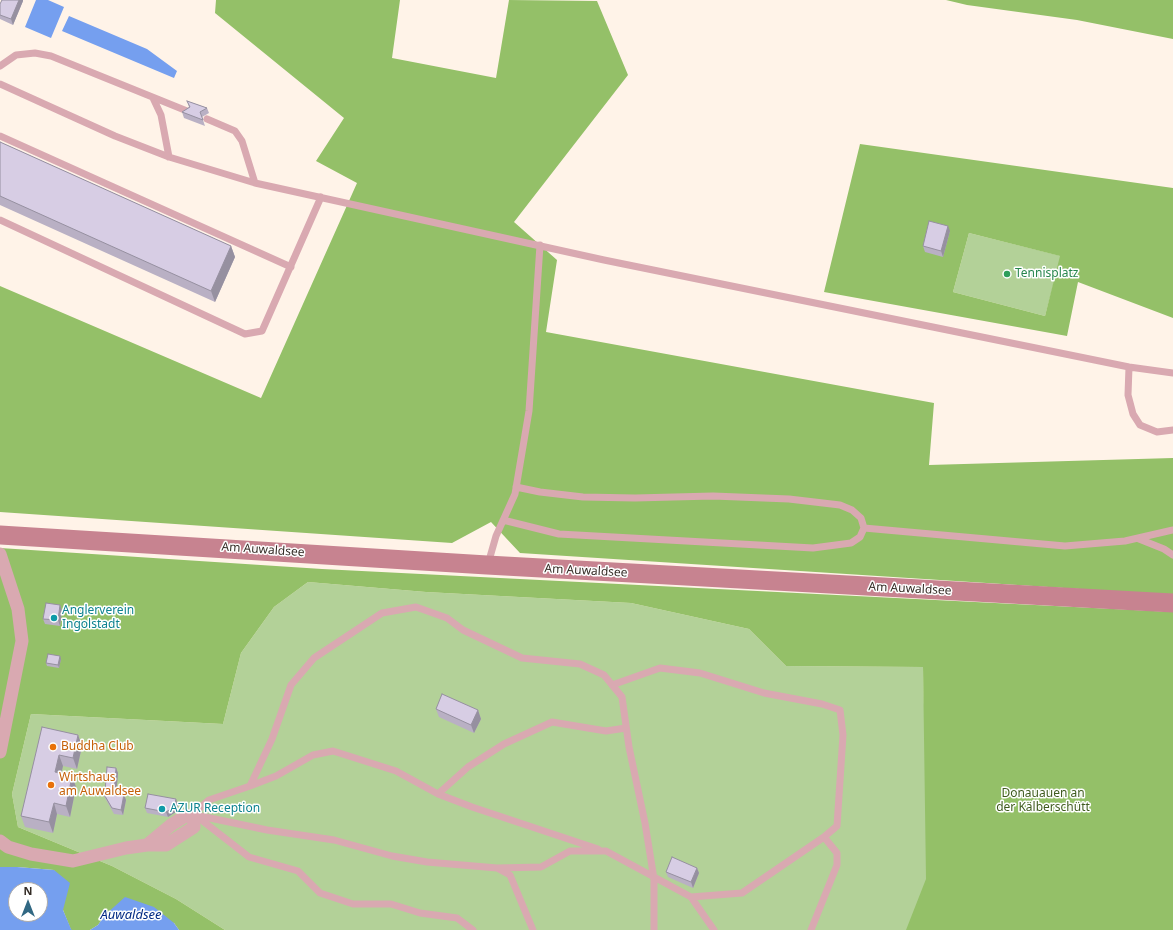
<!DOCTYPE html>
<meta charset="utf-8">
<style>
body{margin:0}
#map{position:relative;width:1173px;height:930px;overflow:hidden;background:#fff3e8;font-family:"Noto Sans",sans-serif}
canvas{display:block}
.north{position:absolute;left:8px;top:882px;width:40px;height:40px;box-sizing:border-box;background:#fff;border:1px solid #aeaba8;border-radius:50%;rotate:0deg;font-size:11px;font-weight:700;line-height:16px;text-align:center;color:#342c26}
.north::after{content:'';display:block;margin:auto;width:14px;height:18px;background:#316883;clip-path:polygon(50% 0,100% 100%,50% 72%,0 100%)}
</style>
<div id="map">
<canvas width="1173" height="930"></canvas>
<div class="north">N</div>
</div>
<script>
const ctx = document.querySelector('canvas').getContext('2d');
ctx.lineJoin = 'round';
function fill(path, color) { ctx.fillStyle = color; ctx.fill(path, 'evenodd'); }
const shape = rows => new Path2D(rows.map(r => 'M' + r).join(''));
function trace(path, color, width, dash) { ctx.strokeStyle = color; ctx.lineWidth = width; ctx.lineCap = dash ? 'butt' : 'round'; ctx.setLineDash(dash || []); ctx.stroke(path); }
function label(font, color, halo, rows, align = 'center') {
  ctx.font = font + ' "Noto Sans",sans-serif'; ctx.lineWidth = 3; ctx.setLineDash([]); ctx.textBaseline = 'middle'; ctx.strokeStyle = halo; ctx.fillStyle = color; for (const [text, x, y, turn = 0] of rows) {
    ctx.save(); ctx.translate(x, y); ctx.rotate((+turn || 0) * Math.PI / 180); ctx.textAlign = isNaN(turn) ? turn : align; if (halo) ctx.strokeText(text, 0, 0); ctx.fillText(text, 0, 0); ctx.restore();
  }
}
const green = shape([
 [969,233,1061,256,1045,316,953,292],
 [308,582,426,592,631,603,749,629,786,666,923,667,925,746,970,676,1024,605,1173,613,1173,930,225,930,176,899,112,866,18,827,12,794,31,714,223,724,241,653,274,607]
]);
const forest = shape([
 [216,0,400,0,392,58,496,78,509,0,597,1,628,75,514,222,557,260,546,332,934,403,929,465,1173,458,1173,595,520,553,491,522,452,543,0,512,0,286,261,398,357,183,316,161,344,118,215,13],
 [946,0,1173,0,1173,39,1077,20,967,5],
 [860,144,1173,188,1173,318,1078,282,1067,336,824,292],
 [969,233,1060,256,1045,316,953,292],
 [0,548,322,569,1173,612,1173,930,906,930,926,879,923,667,786,666,749,629,631,603,426,592,308,582,274,607,241,653,223,724,31,714,12,794,18,827,112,866,176,899,225,930,179,930,174,923,105,915,98,925,90,930,71,930,63,910,54,870,17,867,0,867]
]);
const water = shape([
 [36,0,48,0,64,7,51,38,25,27],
 [69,16,147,49,177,71,174,78,62,31],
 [0,867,17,867,54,870,70,883,63,910,71,929,72,930,0,930],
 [16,890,40,890,40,914,16,914],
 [125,897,154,907,174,923,179,930,90,930,98,925,105,915]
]);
const lane = shape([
 [0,66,16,55,35,53,51,56,187,111],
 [0,84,115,136,169,157,255,183,604,260,1129,367,1173,373],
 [153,98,161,115,169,157],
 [207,119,235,131,242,141,255,183],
 [0,136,291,267],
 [0,220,245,334,262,331,321,197],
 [1129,367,1128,395,1133,414,1140,425,1157,432,1173,430],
 [516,487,540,492,583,497,635,498,713,496,789,499,840,505,852,510,861,518,864,528],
 [503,520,559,534,813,548,851,543,860,537,864,528,1065,546,1125,541,1173,530],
 [1139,539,1164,549,1173,555],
 [488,564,496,536,515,494,529,411,540,245],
 [250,786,276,776,313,755,333,751,396,771,438,794,472,807,598,849],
 [438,794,468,767,504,744,552,722,606,731,626,728],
 [191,814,267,830,334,840,392,856,427,862,497,868,510,875,533,930],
 [193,814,209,800,250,786,272,739,291,685,314,658,382,613,416,607,447,618,463,630,522,658,580,664,604,675,622,697,629,747,645,823,654,879,654,930],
 [195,815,249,857,298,871,320,893,353,904,391,904,420,913,457,918,473,930],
 [497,868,541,867,570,851,606,851,691,897,742,893,824,837,837,826,843,735,840,710,822,704,764,693,700,673,660,668,612,685],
 [691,897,714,930],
 [811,930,837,865,837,853,824,837]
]);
const street = shape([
 [0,554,18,609,22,641,0,752],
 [0,841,8,847,31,854,73,861,126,848,147,845,166,845,194,827,193,814],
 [147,845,171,825,187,815]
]);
const secondary = shape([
 [0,535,487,565,1173,603]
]);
const wall = shape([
 [23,1,13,25,0,19,0,4],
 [187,101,207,108,209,113,202,117,205,126,184,118,182,112,189,107],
 [0,142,231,246,235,257,215,302,0,205],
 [950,231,943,257,925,252,923,246],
 [60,605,62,611,60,626,45,624,43,619],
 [61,659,59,668,47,666,46,663],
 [436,709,478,710,481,719,474,733,439,717],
 [42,727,78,735,82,746,77,769,63,766,61,774,72,776,76,787,70,817,57,814,53,833,25,827,21,816],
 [116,768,118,773,116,793,126,800,123,815,114,814,104,796,102,791,105,791],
 [178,805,176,812,168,817,147,813,145,808],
 [697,868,699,873,693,888,668,877,666,872]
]);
const shadedWall = shape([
 [19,0,23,0,23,1,13,25,11,19],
 [948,226,950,231,943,257,941,251],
 [231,246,235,257,215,302,211,291],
 [60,605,62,611,60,626,58,620],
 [60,656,61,659,59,668,58,665],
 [478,710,481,719,474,733,471,725],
 [78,735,82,746,77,769,73,758],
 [59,755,63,766,59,783,55,772],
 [116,768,118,773,116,798,114,793],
 [72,776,76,787,70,817,66,806],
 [124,794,126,800,123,815,121,810],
 [176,799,178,805,176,812,168,817,166,812],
 [54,803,57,814,53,833,49,822],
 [697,868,699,873,693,888,691,882]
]);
const building = shape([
 [2,0,19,0,11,19,0,15,0,4,2,0],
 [187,101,207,108,200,112,203,120,182,112,190,107,187,101],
 [0,142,231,246,211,291,0,196,0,142],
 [929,221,948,226,941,251,923,246,929,221],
 [46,603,60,605,58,620,43,619,46,603],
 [48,654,60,656,58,665,46,663,48,654],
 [442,694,478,710,471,725,436,709,442,694],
 [42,727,78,735,73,758,59,755,55,772,72,776,66,806,54,803,49,822,21,816,42,727],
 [107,767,116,768,114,793,124,794,121,810,112,808,102,791,105,791,107,767],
 [148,794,176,799,174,807,166,812,145,808,148,794],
 [672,857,697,868,691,882,666,872,672,857]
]);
const markers = [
 [1007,274,4,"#2e9e5b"],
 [54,618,4,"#0f9aa8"],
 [53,747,4,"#e8710a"],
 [51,785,4,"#e8710a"],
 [162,809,4,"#0f9aa8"]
];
const leisureNames = [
 ["Tennisplatz",1015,274]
];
const streetNames = [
 ["Am Auwaldsee",263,550,4],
 ["Am Auwaldsee",586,571,3],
 ["Am Auwaldsee",910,589,3]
];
const cultureNames = [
 ["Anglerverein",62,611],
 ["Ingolstadt",62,625],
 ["AZUR Reception",170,809]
];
const foodNames = [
 ["Buddha Club",61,747],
 ["Wirtshaus",59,778],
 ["am Auwaldsee",59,792]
];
const parkNames = [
 ["Donauauen an",1043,794],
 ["der Kälberschütt",1043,808]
];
const waterNames = [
 ["Auwaldsee",131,915]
];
fill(green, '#b3d198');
fill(forest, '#94c068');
fill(water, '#759fef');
trace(lane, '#d9a9b1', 7);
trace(street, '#d9a9b1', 13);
trace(secondary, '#c78390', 19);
fill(wall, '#b9b0c4');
fill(shadedWall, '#9690a0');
fill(building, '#d7cde4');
trace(building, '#9690a0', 1);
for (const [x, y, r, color] of markers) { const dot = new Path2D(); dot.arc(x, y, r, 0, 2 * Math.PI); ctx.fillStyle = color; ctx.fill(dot); trace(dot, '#fff', 1.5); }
label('12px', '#27864d', '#fff', leisureNames, 'left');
label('12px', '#342c26', '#fff', streetNames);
label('12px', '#0d838f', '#fff', cultureNames, 'left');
label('12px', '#c56008', '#fff', foodNames, 'left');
label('12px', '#3f5b1e', '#fff', parkNames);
label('italic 13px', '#012983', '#fff', waterNames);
</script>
